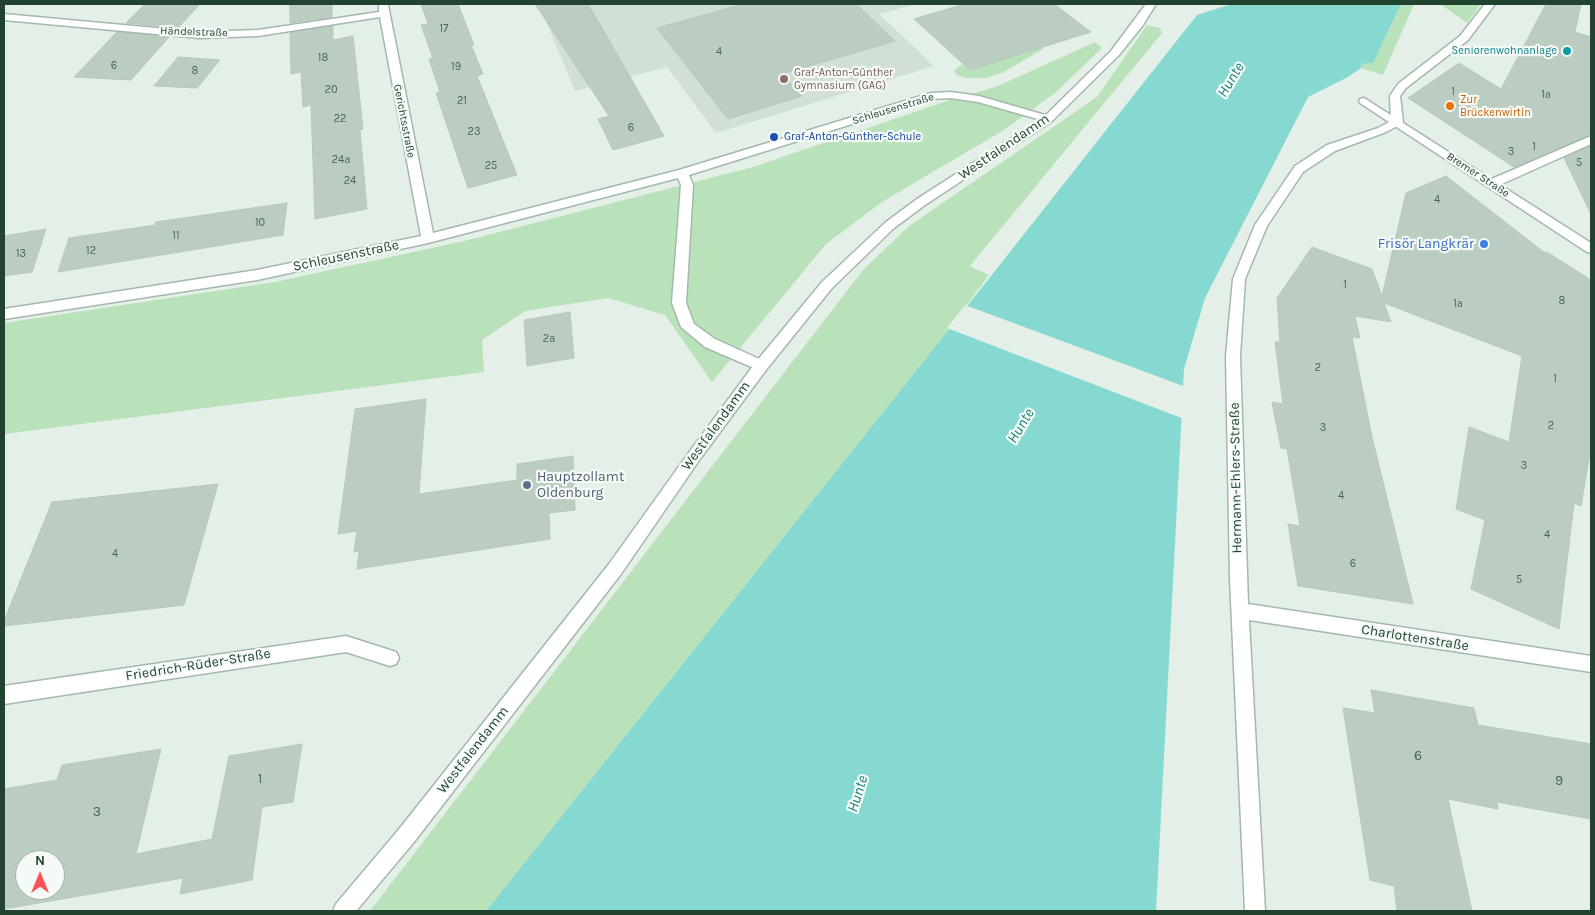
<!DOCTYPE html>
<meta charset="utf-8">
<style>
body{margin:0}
#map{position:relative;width:1595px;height:915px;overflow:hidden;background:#e3efe7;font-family:Karla,sans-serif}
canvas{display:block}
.frame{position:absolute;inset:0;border:5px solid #214330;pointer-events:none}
.north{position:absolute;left:15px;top:850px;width:50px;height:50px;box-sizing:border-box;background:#f5faf6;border:1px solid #a0b1a7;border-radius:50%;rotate:0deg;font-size:14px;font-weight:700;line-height:20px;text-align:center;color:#214330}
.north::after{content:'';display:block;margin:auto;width:18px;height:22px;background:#ff5155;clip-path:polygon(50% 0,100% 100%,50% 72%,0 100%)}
</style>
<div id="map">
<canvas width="1595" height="915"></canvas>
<div class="frame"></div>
<div class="north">N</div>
</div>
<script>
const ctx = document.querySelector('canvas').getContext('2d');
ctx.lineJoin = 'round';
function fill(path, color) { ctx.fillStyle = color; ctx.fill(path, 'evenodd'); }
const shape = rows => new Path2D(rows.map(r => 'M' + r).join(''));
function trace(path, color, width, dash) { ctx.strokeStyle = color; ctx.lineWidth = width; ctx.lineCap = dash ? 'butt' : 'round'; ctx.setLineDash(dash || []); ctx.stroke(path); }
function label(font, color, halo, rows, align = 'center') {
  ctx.font = font + ' Karla,sans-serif'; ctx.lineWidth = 4.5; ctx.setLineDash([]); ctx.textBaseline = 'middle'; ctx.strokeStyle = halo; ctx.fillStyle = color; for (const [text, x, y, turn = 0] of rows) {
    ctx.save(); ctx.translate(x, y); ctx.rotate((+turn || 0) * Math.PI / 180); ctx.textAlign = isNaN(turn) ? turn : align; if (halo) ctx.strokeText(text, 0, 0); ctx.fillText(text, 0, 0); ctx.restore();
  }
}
const built = shape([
 [539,4,915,4,879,14,934,66,716,133,667,67,575,91]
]);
const green = shape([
 [1401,4,1414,4,1383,75,1361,68,1362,64,1373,63],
 [1440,4,1481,4,1467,23],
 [1147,25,1160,28,1162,33,970,266,989,275,946,333,486,911,370,911,863,270,909,226,1097,97],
 [1095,42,1102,48,1055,93,1004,130,882,202,826,244,712,382,665,315,608,298,525,311,482,340,484,372,4,434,4,323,275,282,464,241,753,167,947,101,998,86],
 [1042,47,1043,49,1002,73,985,78,967,78,956,75,954,70,963,64,970,70]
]);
const water = shape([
 [1232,4,1401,4,1373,63,1362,64,1361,68,1348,77,1308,97,1205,298,1184,369,1156,911,486,911,946,333,1197,15]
]);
const pier = shape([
 [965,305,1186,387,1184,419,947,328]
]);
const building = shape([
 [145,4,200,4,178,28,126,23,145,4],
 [290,4,332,4,332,17,290,23,290,4],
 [421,4,458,4,474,45,471,45,483,74,477,76,517,175,468,188,436,93,440,92,429,59,433,58,421,25,428,24,421,4],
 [535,4,588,4,664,136,613,150,598,119,609,116,535,4],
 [744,4,856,4,895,41,782,74,802,96,728,119,657,28,744,4],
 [964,4,1054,4,1091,32,970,70,914,19,964,4],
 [1546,4,1581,4,1575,32,1591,37,1591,134,1514,167,1408,98,1459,63,1501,89,1546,4],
 [333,26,333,40,353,36,363,129,360,130,367,209,315,219,311,105,303,107,301,72,291,74,290,33,333,26],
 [117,32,169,37,131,80,74,77,117,32],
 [178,57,220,60,197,88,154,86,178,57],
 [1591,146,1591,214,1564,158,1591,146],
 [1446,176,1545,253,1547,252,1591,280,1591,447,1581,506,1574,503,1559,629,1471,589,1485,520,1456,509,1469,427,1509,442,1522,356,1384,303,1391,322,1355,316,1360,338,1352,337,1372,437,1413,604,1298,586,1288,524,1300,526,1287,449,1281,448,1272,402,1283,404,1275,342,1280,342,1277,298,1312,247,1372,269,1382,296,1406,193,1446,176],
 [287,203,283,235,58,272,69,238,155,225,156,222,287,203],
 [46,229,32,272,4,276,4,236,46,229],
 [570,312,574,358,527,366,524,320,570,312],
 [426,399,419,494,517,480,517,464,573,456,575,510,549,513,550,539,357,569,359,551,354,552,357,531,338,534,355,409,426,399],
 [218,484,184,605,4,626,4,621,52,502,218,484],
 [1371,690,1474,708,1478,725,1591,744,1591,819,1497,802,1498,809,1448,799,1472,911,1397,911,1394,886,1370,880,1343,708,1375,713,1371,690],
 [302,744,293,802,262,807,252,880,180,894,183,878,4,909,4,789,57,780,62,765,161,749,136,854,212,839,229,756,302,744],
 [25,860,55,860,55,890,25,890,25,860]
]);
const minor = shape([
 [379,4,388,5,433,233,679,170,931,93,951,92,979,96,1052,117,1054,119,1048,122,978,102,951,98,932,99,689,175,693,185,686,303,694,324,715,339,766,362,768,366,766,370,761,371,705,347,681,327,672,303,681,185,678,178,428,243,257,280,4,319,4,309,257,270,421,236,380,17,258,36,199,38,4,20,4,14,199,32,258,30,379,12,379,4],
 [1485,4,1495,4,1468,40,1406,88,1400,96,1403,122,1401,124,1386,132,1335,151,1303,172,1267,226,1245,279,1240,356,1248,604,1591,656,1591,672,1249,620,1265,911,1245,911,1230,579,1226,356,1233,279,1255,225,1295,166,1327,145,1378,128,1391,121,1390,96,1398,84,1460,36,1485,4],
 [1591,136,1591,144,1495,187,1491,188,1485,184,1487,181,1591,136],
 [346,636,396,652,399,658,396,664,390,666,346,652,4,704,4,686,346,636]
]);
const tertiary = shape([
 [1146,4,1156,4,1143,25,1119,55,1052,121,925,205,894,228,832,288,766,370,700,459,621,574,414,842,356,911,333,911,336,904,400,828,609,564,690,451,756,362,822,282,886,222,917,199,1044,117,1111,51,1146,4],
 [1364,98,1591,243,1591,253,1587,252,1360,103,1359,101,1360,99,1364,98]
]);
const markers = [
 [1567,51,5,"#0f9aa8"],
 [784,79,5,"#8d6e63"],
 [1450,106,5,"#e8710a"],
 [774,137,5,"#1a4fb4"],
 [1484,244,5,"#3f7fe0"],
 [527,485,5,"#5c6f8a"]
];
const numberNames = [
 ["17",444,29],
 ["4",719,52],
 ["18",323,58],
 ["6",114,66],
 ["19",456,67],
 ["8",195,71],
 ["20",331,90],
 ["1",1453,92],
 ["1a",1546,95],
 ["21",462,101],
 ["22",340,119],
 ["6",631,128],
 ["23",474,132],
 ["1",1534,147],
 ["3",1511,152],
 ["24a",341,160],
 ["5",1579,163],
 ["25",491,166],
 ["24",350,181],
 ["4",1437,200],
 ["10",260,223],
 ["11",176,236],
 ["12",91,251],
 ["13",21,254],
 ["1",1345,285],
 ["8",1562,301],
 ["1a",1458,304],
 ["2a",549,339],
 ["2",1318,368],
 ["1",1555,379],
 ["2",1551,426],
 ["3",1323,428],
 ["3",1524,466],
 ["4",1341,496],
 ["4",1547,535],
 ["4",115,554],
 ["6",1353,564],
 ["5",1519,580]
];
const farStreetnames = [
 ["Händelstraße",194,32,2],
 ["Schleusenstraße",893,109,-17],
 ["Gerichtsstraße",404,121,79],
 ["Bremer Straße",1478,175,33]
];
const farCulturenames = [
 ["Seniorenwohnanlage",1557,51]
];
const farEducationnames = [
 ["Graf-Anton-Günther",794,73],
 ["Gymnasium (GAG)",794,86]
];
const farFoodnames = [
 ["Zur",1460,100],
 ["Brückenwirtin",1460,113]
];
const farTransitnames = [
 ["Graf-Anton-Günther-Schule",784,137]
];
const streetNames = [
 ["Westfalendamm",1004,147,-34],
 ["Schleusenstraße",346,256,-12],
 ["Westfalendamm",716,426,-54],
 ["Hermann-Ehlers-Straße",1236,478,-91],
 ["Charlottenstraße",1415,638,9],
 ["Friedrich-Rüder-Straße",198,665,-9],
 ["Westfalendamm",473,750,-52]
];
const shopNames = [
 ["Frisör Langkrär",1474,244]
];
const serviceNames = [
 ["Hauptzollamt",537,477],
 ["Oldenburg",537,493]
];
const nearNumbernames = [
 ["6",1418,756],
 ["1",260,779],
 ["9",1559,781],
 ["3",97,812]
];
const waterNames = [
 ["Hunte",1231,80,-59],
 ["Hunte",1021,426,-59],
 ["Hunte",858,794,-73]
];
fill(built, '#d1dfd5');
fill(green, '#bae2ba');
fill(water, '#86d9d0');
fill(pier, '#e3efe7');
fill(building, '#bbcdc1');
trace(building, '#b5c9bb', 1);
trace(minor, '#a5b8ac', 3);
trace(tertiary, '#a5b8ac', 3);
fill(minor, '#fff');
fill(tertiary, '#fff');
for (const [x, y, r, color] of markers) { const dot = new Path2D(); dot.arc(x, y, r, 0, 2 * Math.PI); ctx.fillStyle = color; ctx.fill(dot); trace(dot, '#f5faf6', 2); }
label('11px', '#486654', null, numberNames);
label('11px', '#214330', '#f5faf6', farStreetnames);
label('11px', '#0d838f', '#f5faf6', farCulturenames, 'right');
label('11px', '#785e54', '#f5faf6', farEducationnames, 'left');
label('11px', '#c56008', '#f5faf6', farFoodnames, 'left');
label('11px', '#164399', '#f5faf6', farTransitnames, 'left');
label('14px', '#214330', '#f5faf6', streetNames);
label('14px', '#366cbe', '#f5faf6', shopNames, 'right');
label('14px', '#4e5e75', '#f5faf6', serviceNames, 'left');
label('14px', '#486654', null, nearNumbernames);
label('italic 15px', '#138075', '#f5faf6', waterNames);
</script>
